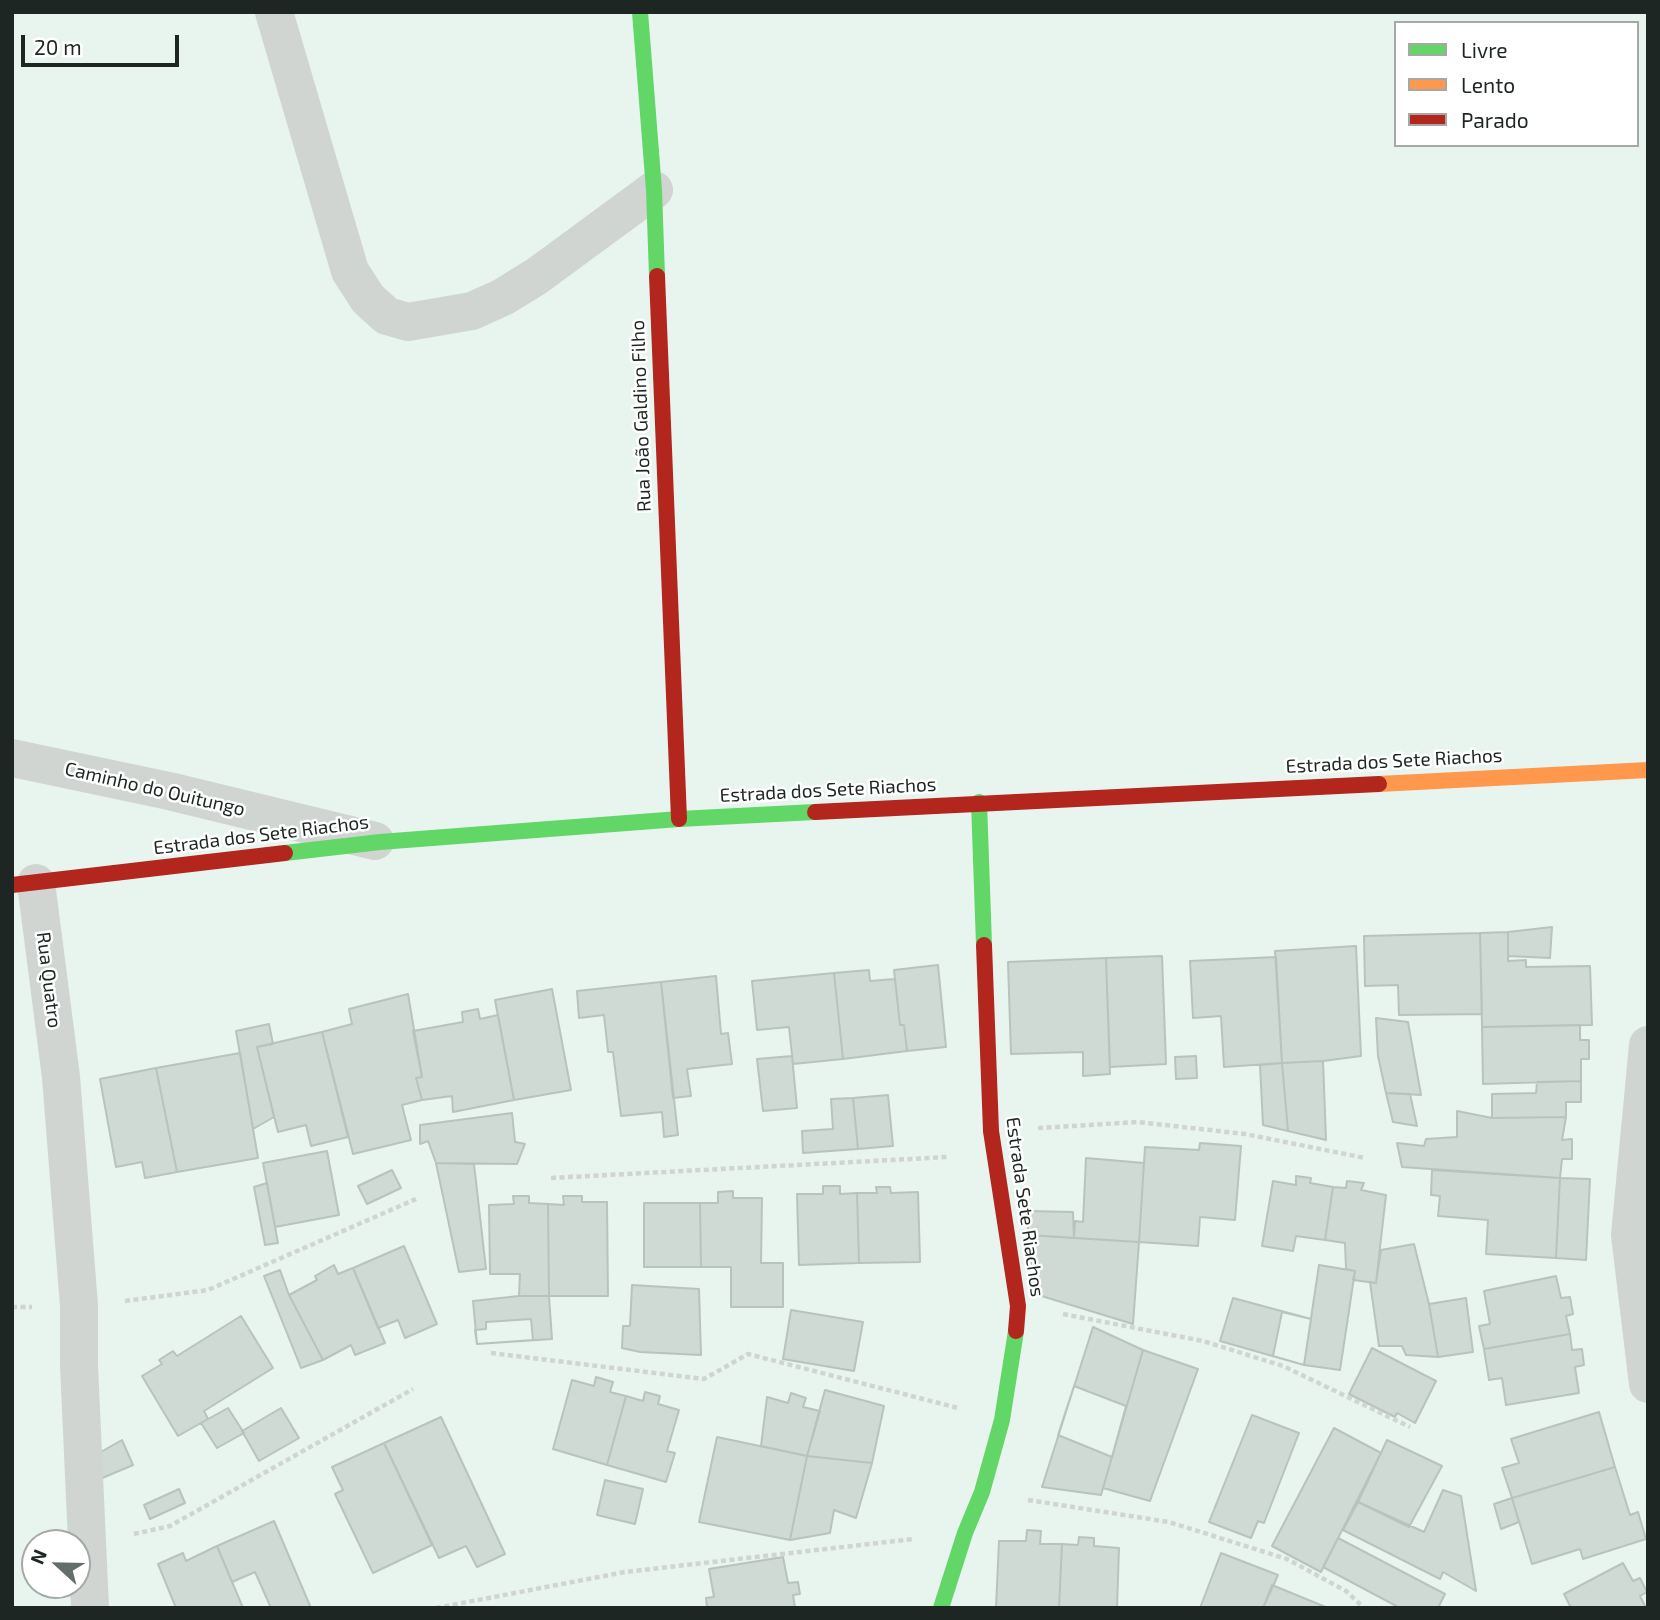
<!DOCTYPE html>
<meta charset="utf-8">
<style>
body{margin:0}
#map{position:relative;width:1660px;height:1620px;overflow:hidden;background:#e7f5ee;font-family:"Exo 2",sans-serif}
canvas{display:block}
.frame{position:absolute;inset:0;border:14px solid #1d2622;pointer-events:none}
.legend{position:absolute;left:1394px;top:21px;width:245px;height:126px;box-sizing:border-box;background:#fff;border:2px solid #a5a8a7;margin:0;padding:9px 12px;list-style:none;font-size:21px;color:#1d2622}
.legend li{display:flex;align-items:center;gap:14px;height:35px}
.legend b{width:35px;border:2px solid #a5a8a7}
.north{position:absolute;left:21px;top:1529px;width:70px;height:70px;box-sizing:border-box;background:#fff;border:2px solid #a5a8a7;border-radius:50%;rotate:292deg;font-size:19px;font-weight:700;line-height:28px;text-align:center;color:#1d2622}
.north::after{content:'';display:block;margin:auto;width:24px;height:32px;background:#646e69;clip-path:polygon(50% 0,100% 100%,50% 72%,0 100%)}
.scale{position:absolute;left:21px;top:35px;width:158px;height:32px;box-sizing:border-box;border:4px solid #1d2622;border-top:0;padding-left:9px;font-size:21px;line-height:24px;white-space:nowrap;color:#1d2622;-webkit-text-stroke:5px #fff;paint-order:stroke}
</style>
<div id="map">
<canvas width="1660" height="1620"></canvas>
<div class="frame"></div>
<ul class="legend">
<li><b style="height:9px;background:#63d668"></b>Livre</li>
<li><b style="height:9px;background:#ff974d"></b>Lento</li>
<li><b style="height:9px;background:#b3261e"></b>Parado</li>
</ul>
<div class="north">N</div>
<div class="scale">20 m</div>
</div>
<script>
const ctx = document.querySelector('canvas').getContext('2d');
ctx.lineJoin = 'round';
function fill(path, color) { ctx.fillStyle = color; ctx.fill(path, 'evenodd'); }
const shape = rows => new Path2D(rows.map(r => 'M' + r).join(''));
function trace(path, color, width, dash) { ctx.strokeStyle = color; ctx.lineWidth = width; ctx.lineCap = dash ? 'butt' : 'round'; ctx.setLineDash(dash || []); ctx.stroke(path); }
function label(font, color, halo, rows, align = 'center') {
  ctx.font = font + ' "Exo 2",sans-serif'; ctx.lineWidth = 5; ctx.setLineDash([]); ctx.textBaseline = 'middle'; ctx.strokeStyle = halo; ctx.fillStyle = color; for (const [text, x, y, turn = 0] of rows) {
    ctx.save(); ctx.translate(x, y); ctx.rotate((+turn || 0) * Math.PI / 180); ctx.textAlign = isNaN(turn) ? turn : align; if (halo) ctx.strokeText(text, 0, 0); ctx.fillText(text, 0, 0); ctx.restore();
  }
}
const building = shape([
 [1552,927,1550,958,1508,956,1508,932,1552,927],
 [1508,932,1508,961,1526,960,1526,967,1590,966,1592,1025,1482,1027,1480,933,1508,932],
 [1480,933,1482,1014,1399,1015,1398,985,1365,986,1364,936,1480,933],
 [1356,946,1361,1056,1323,1061,1282,1063,1275,951,1356,946],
 [1162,956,1166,1064,1110,1067,1106,958,1162,956],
 [1276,957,1282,1063,1224,1067,1221,1016,1193,1018,1190,961,1276,957],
 [1106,958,1110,1074,1083,1076,1083,1052,1011,1054,1008,962,1106,958],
 [938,965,946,1047,907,1051,904,1025,900,1025,894,970,938,965],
 [869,970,870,981,895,979,900,1025,904,1025,907,1051,843,1059,834,973,869,970],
 [834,973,843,1059,793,1064,789,1027,757,1030,752,981,834,973],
 [716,976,721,1034,728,1033,732,1064,687,1069,691,1096,673,1098,661,982,716,976],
 [661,982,678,1135,664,1137,662,1112,621,1116,613,1052,608,1052,604,1015,579,1018,577,991,661,982],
 [552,989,571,1090,514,1100,495,1000,552,989],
 [408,994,422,1077,416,1078,422,1100,402,1105,411,1140,353,1154,322,1032,352,1024,349,1009,408,994],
 [478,1009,480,1019,498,1015,514,1100,453,1112,452,1096,422,1100,416,1078,422,1077,413,1031,463,1022,462,1012,478,1009],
 [1376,1018,1408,1022,1421,1095,1386,1093,1378,1056,1376,1018],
 [269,1024,273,1044,257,1047,274,1117,253,1129,236,1031,269,1024],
 [1580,1025,1580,1040,1589,1040,1589,1059,1581,1059,1581,1081,1483,1084,1482,1027,1580,1025],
 [322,1032,348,1137,311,1146,306,1125,278,1132,257,1047,322,1032],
 [240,1053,258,1158,177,1172,156,1068,240,1053],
 [792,1056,797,1108,763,1111,757,1059,792,1056],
 [1196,1056,1197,1078,1176,1079,1175,1057,1196,1056],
 [1323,1061,1326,1140,1288,1131,1282,1063,1323,1061],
 [1282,1063,1288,1131,1263,1125,1260,1065,1282,1063],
 [156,1068,177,1172,145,1178,142,1162,116,1167,100,1079,156,1068],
 [1581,1081,1581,1102,1566,1102,1566,1117,1492,1118,1492,1094,1536,1093,1537,1082,1581,1081],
 [1386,1093,1410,1094,1417,1126,1393,1122,1386,1093],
 [888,1095,893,1146,858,1149,853,1098,888,1095],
 [853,1098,858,1149,803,1153,802,1131,833,1129,831,1099,853,1098],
 [1457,1111,1492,1118,1566,1117,1562,1140,1572,1139,1572,1159,1562,1159,1560,1178,1402,1167,1397,1143,1424,1146,1426,1139,1457,1137,1457,1111],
 [512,1113,515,1142,525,1144,517,1164,436,1163,428,1141,420,1144,420,1125,512,1113],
 [1200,1143,1241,1146,1235,1220,1200,1217,1198,1246,1139,1242,1145,1147,1199,1150,1200,1143],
 [327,1151,339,1215,275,1227,263,1163,327,1151],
 [1086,1158,1144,1163,1139,1242,1074,1238,1075,1221,1083,1222,1086,1158],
 [436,1163,474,1164,486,1269,459,1272,436,1163],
 [392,1170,401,1188,367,1204,358,1186,392,1170],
 [1432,1170,1560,1178,1556,1258,1486,1254,1488,1220,1438,1216,1440,1196,1431,1195,1432,1170],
 [1296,1176,1311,1178,1310,1183,1333,1187,1325,1240,1296,1236,1293,1251,1262,1246,1273,1181,1296,1185,1296,1176],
 [1560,1178,1590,1179,1586,1260,1556,1258,1560,1178],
 [1347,1181,1364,1183,1361,1190,1386,1195,1376,1283,1353,1280,1355,1271,1346,1269,1345,1243,1325,1240,1333,1187,1346,1188,1347,1181],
 [267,1183,278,1243,265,1245,254,1187,267,1183],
 [823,1186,840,1186,840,1194,857,1193,859,1263,799,1265,797,1194,823,1194,823,1186],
 [876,1187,890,1187,891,1193,918,1192,920,1262,859,1263,857,1193,877,1193,876,1187],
 [733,1191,733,1198,762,1198,761,1263,783,1263,783,1307,731,1307,731,1267,701,1267,700,1203,718,1203,718,1192,733,1191],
 [513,1196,529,1196,529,1203,548,1204,549,1296,519,1296,520,1274,490,1274,489,1205,514,1204,513,1196],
 [563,1196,582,1196,582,1202,607,1202,608,1296,549,1296,548,1204,564,1205,563,1196],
 [644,1203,700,1203,701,1267,644,1267,644,1203],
 [1028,1211,1073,1212,1074,1238,1028,1235,1028,1211],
 [1028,1235,1139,1242,1133,1324,1035,1294,1028,1235],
 [1414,1244,1429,1304,1438,1357,1406,1355,1402,1346,1379,1346,1370,1282,1376,1283,1381,1250,1414,1244],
 [404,1246,437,1324,405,1338,398,1320,378,1328,353,1268,404,1246],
 [334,1265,338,1274,353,1268,385,1343,355,1355,351,1345,323,1360,289,1295,317,1280,315,1276,334,1265],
 [1319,1265,1355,1271,1340,1370,1304,1365,1319,1265],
 [280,1270,289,1295,323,1360,301,1368,264,1276,280,1270],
 [1556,1276,1561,1298,1570,1297,1573,1314,1566,1316,1570,1334,1484,1349,1479,1326,1490,1324,1484,1291,1556,1276],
 [632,1285,699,1289,701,1355,640,1352,622,1348,623,1326,630,1326,632,1285],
 [519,1296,549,1296,552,1339,477,1344,473,1301,519,1296],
 [1233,1298,1311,1319,1304,1365,1220,1341,1233,1298],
 [1466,1298,1473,1352,1438,1357,1429,1304,1466,1298],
 [791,1310,863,1322,854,1371,783,1359,791,1310],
 [1282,1312,1311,1319,1304,1365,1273,1356,1282,1312],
 [241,1316,273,1368,204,1411,208,1419,178,1436,142,1376,162,1364,159,1360,173,1351,177,1356,241,1316],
 [531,1319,533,1340,477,1344,475,1330,486,1329,486,1322,531,1319],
 [1093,1327,1143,1350,1101,1495,1042,1487,1093,1327],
 [1570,1334,1572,1350,1582,1349,1584,1365,1575,1367,1579,1393,1506,1405,1502,1378,1489,1380,1484,1349,1570,1334],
 [1372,1348,1436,1381,1415,1423,1397,1413,1395,1417,1349,1394,1372,1348],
 [1143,1350,1198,1369,1150,1501,1103,1488,1143,1350],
 [596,1377,613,1382,610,1392,626,1396,607,1465,553,1449,572,1380,594,1386,596,1377],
 [1074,1386,1126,1406,1112,1457,1058,1435,1074,1386],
 [825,1390,884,1406,872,1463,807,1456,825,1390],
 [645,1392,660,1396,658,1404,679,1410,667,1451,675,1453,666,1482,607,1465,626,1396,643,1401,645,1392],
 [791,1393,806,1398,803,1407,820,1411,807,1456,761,1446,767,1397,788,1403,791,1393],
 [228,1408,244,1433,217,1448,201,1423,228,1408],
 [281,1408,299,1438,259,1461,242,1431,281,1408],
 [1599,1412,1615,1467,1512,1498,1502,1468,1519,1463,1511,1439,1599,1412],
 [1252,1415,1299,1433,1264,1523,1258,1521,1251,1538,1209,1522,1252,1415],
 [441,1417,505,1554,477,1567,466,1546,439,1558,384,1443,441,1417],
 [1334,1428,1381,1453,1321,1572,1272,1546,1334,1428],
 [717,1437,807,1456,790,1540,699,1522,717,1437],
 [122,1440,133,1465,100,1479,99,1453,122,1440],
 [1387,1440,1442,1466,1409,1527,1358,1502,1387,1440],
 [384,1443,432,1545,373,1573,335,1494,343,1490,332,1467,384,1443],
 [807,1456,872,1463,856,1518,834,1510,830,1533,790,1540,807,1456],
 [1615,1467,1630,1515,1638,1512,1646,1539,1583,1559,1580,1549,1532,1564,1512,1498,1615,1467],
 [605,1480,643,1489,635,1524,597,1515,605,1480],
 [179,1489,185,1503,150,1519,144,1505,179,1489],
 [1443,1490,1461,1496,1476,1591,1443,1572,1440,1579,1343,1530,1358,1502,1424,1532,1443,1490],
 [1512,1498,1519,1522,1501,1529,1494,1504,1512,1498],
 [274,1521,311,1608,271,1608,255,1572,232,1582,217,1546,274,1521],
 [1027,1530,1041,1531,1040,1544,1062,1544,1059,1608,996,1608,999,1541,1026,1541,1027,1530],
 [1079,1537,1094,1538,1094,1546,1119,1548,1117,1608,1059,1608,1062,1544,1078,1545,1079,1537],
 [1338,1538,1445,1594,1438,1608,1400,1608,1323,1567,1338,1538],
 [217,1546,243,1608,176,1608,158,1564,183,1553,186,1561,217,1546],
 [1221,1553,1278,1575,1263,1608,1200,1608,1221,1553],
 [783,1557,788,1583,798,1582,800,1594,793,1595,795,1608,707,1608,706,1598,714,1597,709,1569,783,1557],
 [1623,1563,1633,1581,1640,1578,1647,1592,1640,1596,1646,1608,1571,1608,1564,1594,1623,1563],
 [1272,1585,1328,1608,1263,1608,1272,1585]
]);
const path = shape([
 [1038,1128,1138,1122,1245,1134,1365,1158],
 [551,1178,948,1157],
 [125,1301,208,1290,416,1199],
 [12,1307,32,1307],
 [1063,1314,1203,1341,1283,1366,1410,1427],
 [491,1353,704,1379,748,1354,958,1408],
 [1028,1500,1169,1522,1287,1559,1346,1591,1364,1608],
 [134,1534,170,1526,413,1389],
 [436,1608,625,1572,913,1539]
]);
const street = shape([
 [274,12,350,271,368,299,387,316,408,322,472,311,503,297,537,276,654,190],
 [12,758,169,791,375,841],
 [36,883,61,1077,79,1306,79,1365,90,1608],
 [1648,1045,1630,1235,1648,1384]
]);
const fast = shape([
 [640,12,654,190,657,276],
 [979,802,984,945],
 [285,853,380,842,679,819,815,812],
 [941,1608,965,1533,982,1492,1002,1420,1016,1331]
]);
const slow = shape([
 [1379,784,1648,770]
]);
const jam = shape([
 [657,276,679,819],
 [815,812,1379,784],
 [12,885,285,853],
 [984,945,991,1131,1018,1306,1016,1331]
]);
const streetNames = [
 ["Rua João Galdino Filho",641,416,-92],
 ["Estrada dos Sete Riachos",1394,761,-3],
 ["Caminho do Ouitungo",155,789,13],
 ["Estrada dos Sete Riachos",828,790,-3],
 ["Estrada dos Sete Riachos",261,835,-7],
 ["Rua Quatro",49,980,83],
 ["Estrada Sete Riachos",1025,1207,82]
];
fill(building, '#cfdad5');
trace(building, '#b8c3be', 2);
trace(path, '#d0d4d2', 4.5, [5, 3.5]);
trace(street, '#d1d5d2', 38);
trace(fast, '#63d668', 16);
trace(slow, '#ff974d', 16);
trace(jam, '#b3261e', 16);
label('19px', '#1d2622', '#fff', streetNames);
</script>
